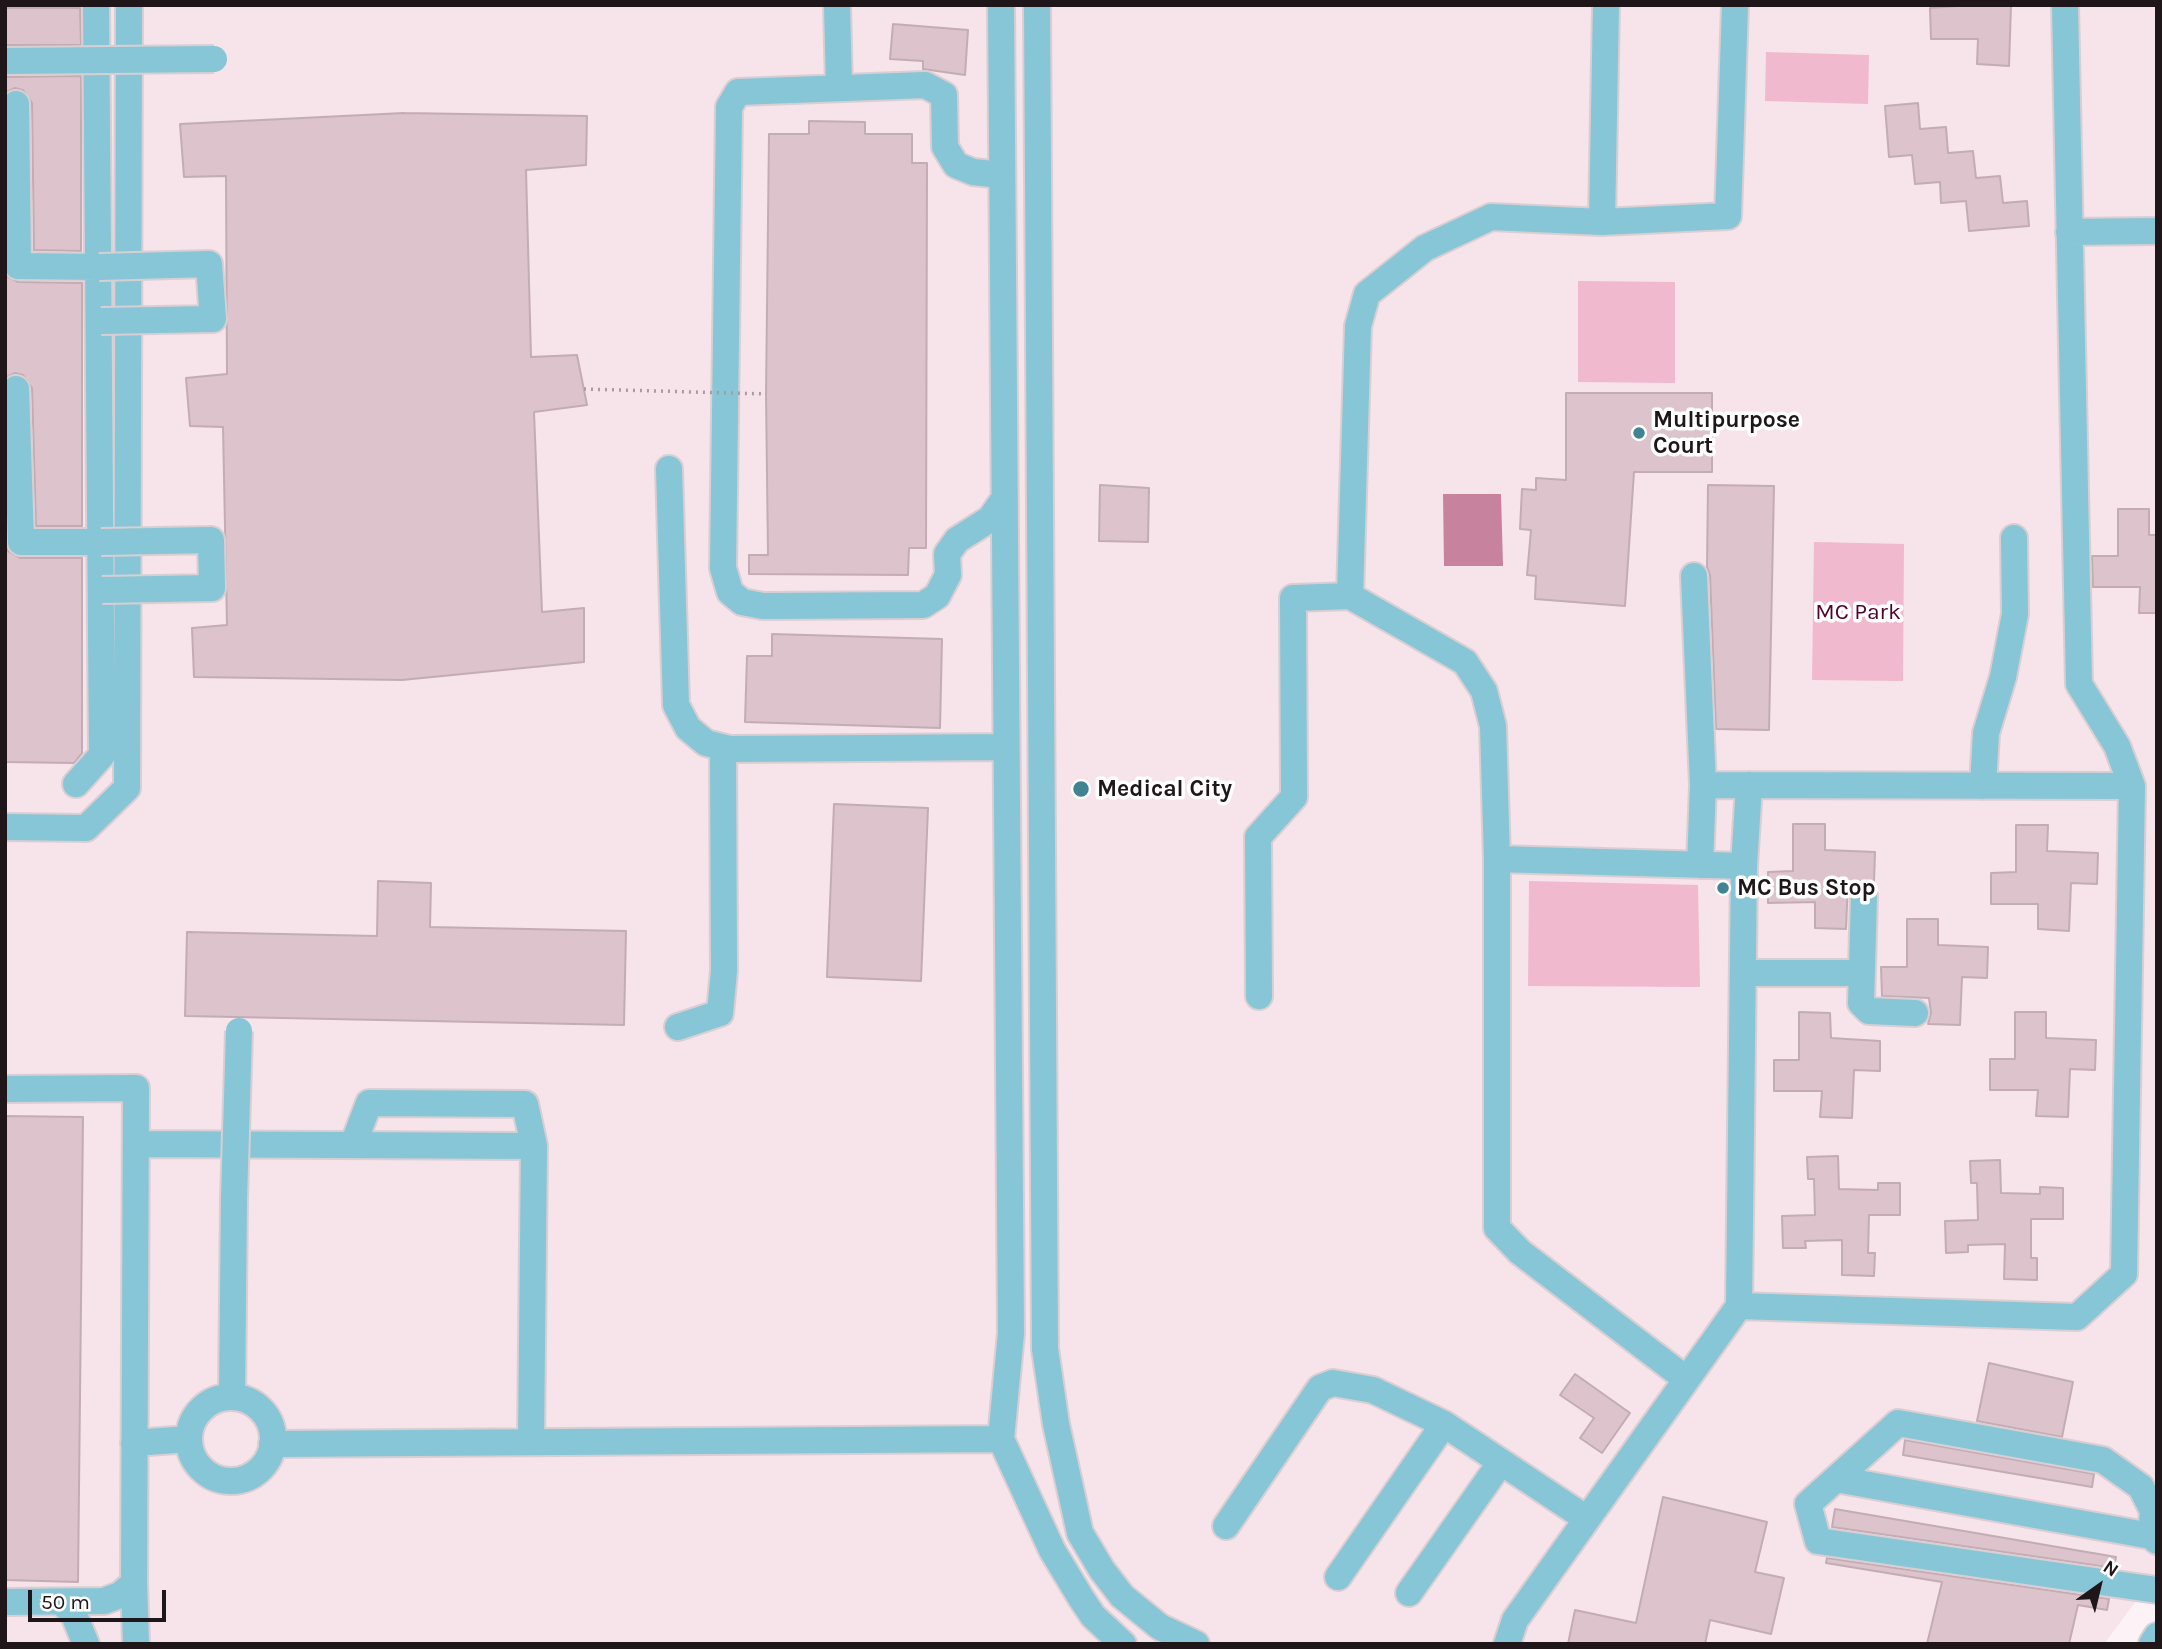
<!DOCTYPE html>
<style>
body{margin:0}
#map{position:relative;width:2162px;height:1649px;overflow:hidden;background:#fdf2f6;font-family:Karla,sans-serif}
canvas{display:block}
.frame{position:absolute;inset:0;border:7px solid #1e1619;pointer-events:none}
.north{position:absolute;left:2064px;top:1551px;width:70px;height:70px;-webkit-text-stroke:5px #fff;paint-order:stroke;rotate:34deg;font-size:19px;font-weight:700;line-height:28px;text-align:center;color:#1e1619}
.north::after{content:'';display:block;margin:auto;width:24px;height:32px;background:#1e1619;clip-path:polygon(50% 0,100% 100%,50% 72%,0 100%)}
.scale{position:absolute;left:28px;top:1590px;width:138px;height:32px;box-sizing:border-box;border:4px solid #1e1619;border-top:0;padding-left:9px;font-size:21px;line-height:24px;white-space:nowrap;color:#1e1619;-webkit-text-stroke:5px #fff;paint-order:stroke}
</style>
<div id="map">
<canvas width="2162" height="1649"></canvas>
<div class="frame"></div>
<div class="north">N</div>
<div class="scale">50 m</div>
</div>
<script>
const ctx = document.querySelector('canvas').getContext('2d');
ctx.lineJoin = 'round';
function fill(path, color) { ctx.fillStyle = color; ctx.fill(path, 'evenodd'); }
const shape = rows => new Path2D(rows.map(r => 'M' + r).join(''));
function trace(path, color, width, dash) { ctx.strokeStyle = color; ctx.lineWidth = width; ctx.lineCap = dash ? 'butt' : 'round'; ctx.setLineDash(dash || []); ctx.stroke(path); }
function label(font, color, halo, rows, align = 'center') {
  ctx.font = font + ' Karla,sans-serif'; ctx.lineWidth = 7; ctx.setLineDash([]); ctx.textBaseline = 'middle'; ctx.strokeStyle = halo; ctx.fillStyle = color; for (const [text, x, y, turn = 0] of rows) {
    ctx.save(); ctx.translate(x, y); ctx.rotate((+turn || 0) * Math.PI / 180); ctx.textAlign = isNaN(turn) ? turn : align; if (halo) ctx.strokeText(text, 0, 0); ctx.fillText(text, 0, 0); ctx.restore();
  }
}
const built = shape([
 [5,5,2157,5,2157,1573,2104,1644,5,1644]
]);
const green = shape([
 [1766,52,1869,55,1868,104,1765,101],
 [1578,281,1675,282,1675,383,1578,382],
 [1814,542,1904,544,1903,681,1812,680],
 [1529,881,1698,885,1700,987,1528,986]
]);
const water = shape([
 [1443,494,1501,494,1503,566,1444,566]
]);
const building = shape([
 [1971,5,2011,5,2009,66,1977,64,1978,39,1931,39,1930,8,1971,5],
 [5,8,80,8,81,45,5,45,5,8],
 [893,24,968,30,965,75,923,69,923,61,890,59,893,24],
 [81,76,81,251,34,250,32,103,23,90,15,88,5,93,5,77,81,76],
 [1918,103,1920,129,1946,127,1948,153,1973,151,1976,178,2000,176,2003,203,2027,201,2029,226,1969,231,1966,201,1941,203,1940,182,1915,184,1912,155,1889,157,1885,106,1918,103],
 [404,113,587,116,586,165,526,170,531,357,577,355,587,405,534,412,542,612,584,608,584,662,402,680,194,677,192,628,227,625,223,427,190,426,186,378,227,374,226,176,184,177,180,124,404,113],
 [809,121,865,122,865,134,912,134,912,163,927,163,926,548,909,548,908,575,749,574,749,555,768,555,766,394,769,134,809,134,809,121],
 [5,275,18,282,82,283,82,526,36,526,32,388,23,375,15,373,5,378,5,275],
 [1566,393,1712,393,1712,472,1634,472,1625,606,1535,599,1536,576,1527,575,1531,530,1520,529,1522,489,1536,490,1536,478,1566,480,1566,393],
 [1100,485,1149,488,1148,542,1099,541,1100,485],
 [1708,485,1774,486,1769,730,1716,729,1710,575,1707,567,1708,485],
 [2118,509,2149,509,2149,535,2157,535,2157,613,2139,613,2140,587,2093,587,2092,556,2118,556,2118,509],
 [5,543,8,551,20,558,82,558,82,753,74,763,5,762,5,543],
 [772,634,942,639,940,728,745,722,747,656,772,656,772,634],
 [834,804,928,808,921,981,827,977,834,804],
 [1793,824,1825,824,1825,850,1875,852,1874,882,1848,881,1846,929,1815,928,1815,902,1768,903,1768,872,1793,871,1793,824],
 [2016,825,2048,825,2047,851,2098,853,2097,884,2071,883,2069,931,2038,929,2038,904,1991,904,1991,873,2016,872,2016,825],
 [378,881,431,883,430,927,626,931,624,1025,185,1016,187,932,377,936,378,881],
 [1907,919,1938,919,1938,945,1988,947,1987,978,1962,977,1960,1025,1928,1024,1931,1013,1929,998,1882,996,1881,967,1907,967,1907,919],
 [1799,1012,1830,1013,1831,1038,1880,1041,1880,1071,1854,1070,1852,1118,1820,1117,1822,1091,1774,1091,1774,1060,1799,1060,1799,1012],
 [2015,1012,2046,1012,2046,1038,2096,1040,2095,1070,2070,1069,2068,1117,2036,1116,2038,1090,1990,1090,1990,1059,2015,1059,2015,1012],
 [5,1116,83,1117,78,1582,5,1580,5,1116],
 [1838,1156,1839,1189,1878,1190,1878,1183,1900,1183,1900,1215,1869,1215,1868,1253,1875,1253,1874,1276,1842,1275,1842,1240,1805,1241,1806,1248,1783,1248,1782,1216,1815,1215,1814,1179,1808,1179,1807,1157,1838,1156],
 [2000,1160,2001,1193,2040,1194,2040,1187,2063,1188,2063,1219,2031,1219,2031,1258,2037,1258,2037,1280,2004,1279,2005,1244,1968,1245,1968,1252,1946,1253,1945,1221,1978,1220,1977,1183,1971,1183,1970,1161,2000,1160],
 [1989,1363,2073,1382,2062,1437,1977,1421,1989,1363],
 [1575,1374,1630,1413,1602,1453,1580,1438,1594,1418,1560,1395,1575,1374],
 [1905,1440,2094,1474,2092,1487,1903,1455,1905,1440],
 [1663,1497,1767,1522,1755,1572,1784,1578,1771,1634,1710,1620,1705,1644,1568,1644,1575,1610,1636,1623,1663,1497],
 [1835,1509,2116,1557,2114,1568,1832,1527,1835,1509],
 [1827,1558,2109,1599,2107,1610,2078,1605,2069,1644,1927,1644,1942,1582,1826,1563,1827,1558]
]);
const minor = shape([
 [837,5,839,87],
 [1001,5,1011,1333,1001,1439,1052,1550,1081,1598,1093,1616,1123,1644],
 [1037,5,1045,1349,1056,1424,1080,1533,1102,1570,1122,1596,1160,1627,1196,1644],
 [16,104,18,266,99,267],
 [1002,175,973,172,956,165,945,147,944,95,925,85,738,92,729,107,723,568,730,592,742,602,763,606,923,605,937,596,948,575,947,554,957,540,990,519,1004,499],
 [1602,222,1606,5],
 [2069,232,2157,231],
 [16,389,21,542,101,542],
 [669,469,676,705,688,728,706,743,730,749,1006,747],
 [1694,576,1703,785,1700,865],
 [76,784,102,755,96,5],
 [1703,785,2132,786],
 [1983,786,1986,733,2003,677,2015,614,2014,538],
 [5,827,86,828,127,788,129,5],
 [1497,859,1744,866],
 [1864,896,1861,1003,1869,1011,1915,1013],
 [1743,973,1861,973],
 [1259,996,1258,837,1294,797,1293,598,1350,596],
 [678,1027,720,1013,724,971,723,748],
 [5,1089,136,1088,134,1583,136,1644],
 [137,1144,534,1146,531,1442],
 [353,1145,369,1103,525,1104,534,1146],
 [1739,1306,1744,866,1749,785],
 [1686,1379,1520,1252,1497,1228,1497,859,1493,726,1484,691,1465,662,1350,596,1358,326,1367,294,1425,248,1491,217,1602,222,1728,216,1735,5],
 [232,1397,234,1199],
 '189 1439a42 42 0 1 1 84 0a42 42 0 1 1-84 0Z',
 [134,1443,189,1439],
 [272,1444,1001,1439],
 [1836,1479,2151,1536],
 [1226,1526,1320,1388,1333,1383,1373,1390,1444,1424,1587,1519],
 [2157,1541,2151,1536,2153,1511,2141,1487,2103,1460,1898,1423,1808,1504,1818,1541,2157,1590],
 [1338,1577,1444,1424],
 [1409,1593,1501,1462],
 [5,1602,104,1601,120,1595,134,1583],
 [62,1602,74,1615,86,1644],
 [1507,1644,1515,1620,1739,1306,2077,1317,2124,1274,2132,786,2117,746,2079,684,2065,5],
 [2152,1644,2157,1636]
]);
const pathBridge = shape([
 [584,389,766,394]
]);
const minorBridge = shape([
 [5,61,214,59],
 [99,267,209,264,213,319,101,321],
 [101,542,211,540,212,588,102,590],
 [234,1199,239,1031]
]);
const markers = [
 [1639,433,7,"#408393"],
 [1081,789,9,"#408393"],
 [1723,888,7,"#408393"]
];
const poiNames = [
 ["Multipurpose",1653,420],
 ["Court",1653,446],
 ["Medical City",1097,789],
 ["MC Bus Stop",1737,888]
];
const parkNames = [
 ["MC Park",1858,612]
];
fill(built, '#f7e3ea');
fill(green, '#f1b9ce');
fill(water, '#c7839e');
fill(building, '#dcc3cc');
trace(building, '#c4acb4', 2);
trace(minor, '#d9cfd3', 30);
trace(minor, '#87c6d6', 26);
trace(minorBridge, '#d9cfd3', 30, []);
trace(pathBridge, '#a79da1', 3.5, [2, 5]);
trace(minorBridge, '#87c6d6', 26);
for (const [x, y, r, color] of markers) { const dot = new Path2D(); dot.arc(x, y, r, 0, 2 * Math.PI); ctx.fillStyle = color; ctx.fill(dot); trace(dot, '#fff', 2.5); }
label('bold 23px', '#1e1619', '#fff', poiNames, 'left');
label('23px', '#52002e', '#fff', parkNames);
</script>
